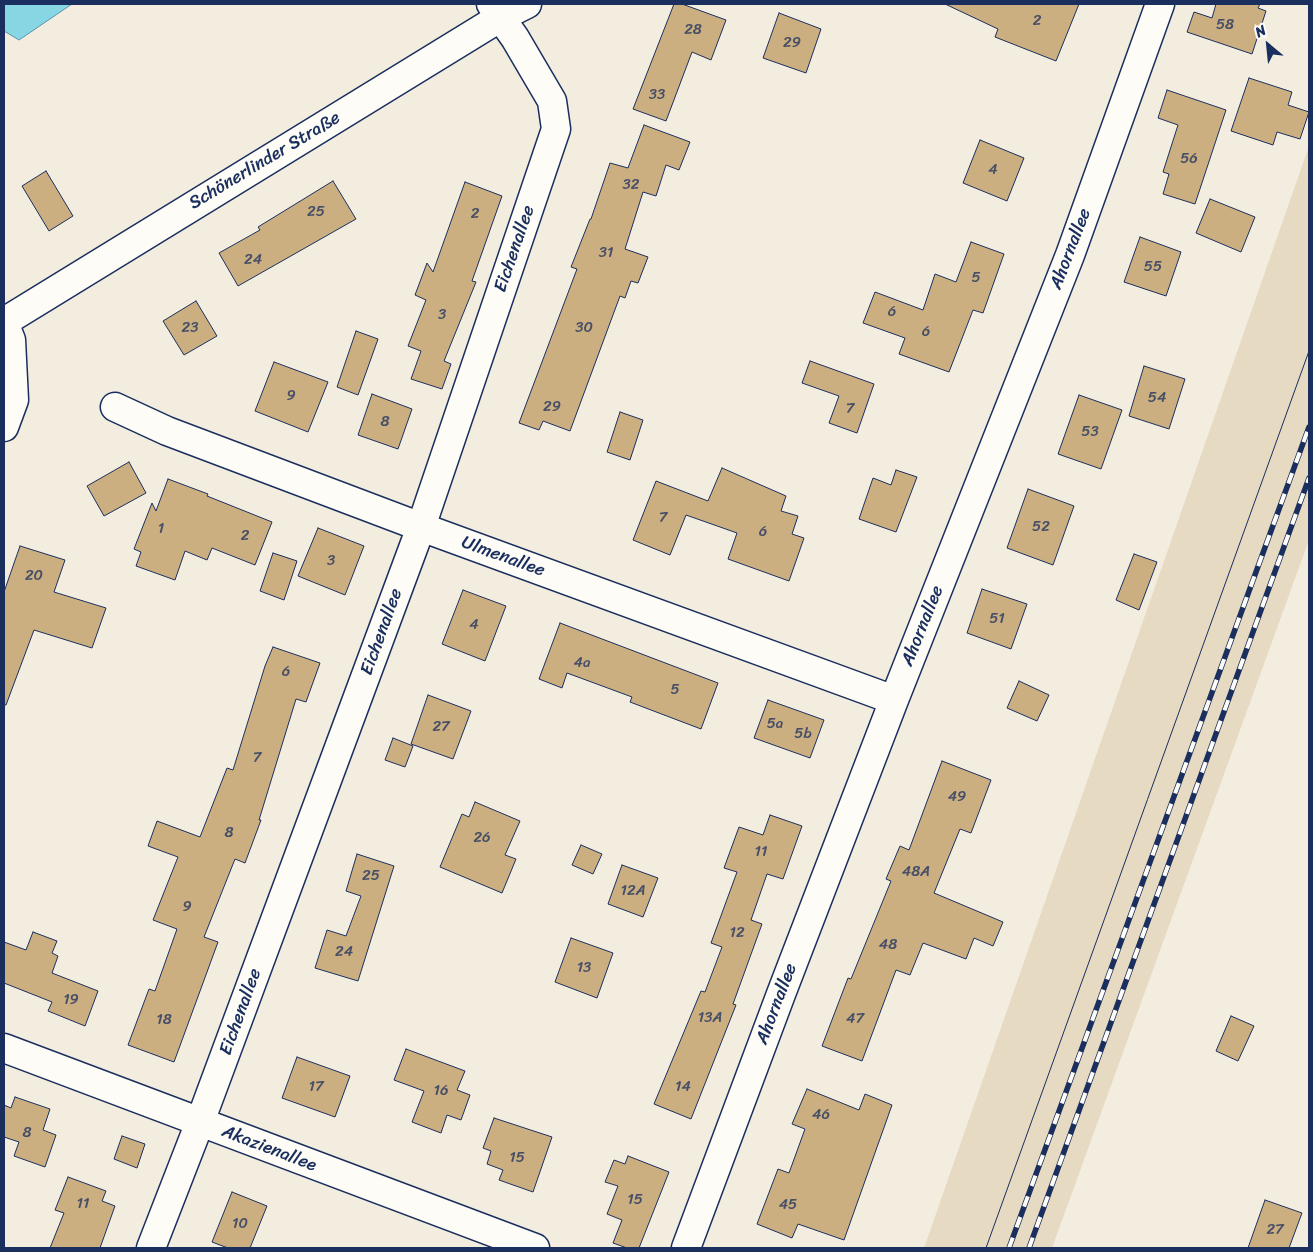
<!DOCTYPE html>
<meta charset="utf-8">
<style>
body{margin:0}
#map{position:relative;width:1313px;height:1252px;overflow:hidden;background:#f3eddf;font-family:Sriracha,sans-serif}
canvas{display:block}
.frame{position:absolute;inset:0;border:5px solid #1b2f5e;pointer-events:none}
.north{position:absolute;left:1243px;top:20px;width:50px;height:50px;-webkit-text-stroke:4px #fdfcf7;paint-order:stroke;rotate:332deg;font-size:14px;font-weight:700;line-height:20px;text-align:center;color:#1b2f5e}
.north::after{content:'';display:block;margin:auto;width:18px;height:22px;background:#1b2f5e;clip-path:polygon(50% 0,100% 100%,50% 72%,0 100%)}
</style>
<div id="map">
<canvas width="1313" height="1252"></canvas>
<div class="frame"></div>
<div class="north">N</div>
</div>
<script>
const ctx = document.querySelector('canvas').getContext('2d');
ctx.lineJoin = 'round';
function fill(path, color) { ctx.fillStyle = color; ctx.fill(path, 'evenodd'); }
const shape = rows => new Path2D(rows.map(r => 'M' + r).join(''));
function trace(path, color, width, dash) { ctx.strokeStyle = color; ctx.lineWidth = width; ctx.lineCap = dash ? 'butt' : 'round'; ctx.setLineDash(dash || []); ctx.stroke(path); }
function label(font, color, halo, rows, align = 'center') {
  ctx.font = font + ' Sriracha,sans-serif'; ctx.lineWidth = 5; ctx.setLineDash([]); ctx.textBaseline = 'middle'; ctx.strokeStyle = halo; ctx.fillStyle = color; for (const [text, x, y, turn = 0] of rows) {
    ctx.save(); ctx.translate(x, y); ctx.rotate((+turn || 0) * Math.PI / 180); ctx.textAlign = isNaN(turn) ? turn : align; if (halo) ctx.strokeText(text, 0, 0); ctx.fillText(text, 0, 0); ctx.restore();
  }
}
const built = shape([
 [1309,146,1309,540,1052,1248,924,1248]
]);
const water = shape([
 [4,4,72,4,19,40,4,31,4,4]
]);
const building = shape([
 [674,4,682,4,726,20,711,60,692,52,666,121,633,109,674,4],
 [945,4,1079,4,1056,61,995,37,998,29,945,4],
 [1216,4,1260,4,1258,8,1266,11,1252,54,1187,32,1194,12,1212,18,1216,4],
 [779,13,821,29,806,73,763,58,779,13],
 [1249,78,1292,92,1288,105,1309,112,1300,139,1277,132,1273,145,1231,131,1249,78],
 [1167,90,1226,110,1195,204,1163,194,1169,174,1163,172,1178,125,1158,118,1167,90],
 [644,125,690,142,679,170,666,165,656,196,643,192,625,249,648,257,638,283,631,281,625,298,620,296,570,431,543,421,539,430,519,423,577,269,571,267,590,219,591,219,610,163,628,168,644,125],
 [980,140,1024,158,1007,201,963,183,980,140],
 [46,171,73,216,49,231,22,186,46,171],
 [333,181,356,219,238,286,219,253,260,230,258,227,333,181],
 [465,182,502,196,472,281,476,282,444,361,451,364,442,389,411,379,421,351,408,346,426,300,415,295,427,263,433,272,465,182],
 [1210,199,1255,217,1241,252,1196,233,1210,199],
 [1140,237,1181,252,1166,296,1124,282,1140,237],
 [971,242,1004,254,983,313,973,310,949,372,899,354,905,338,863,323,875,292,923,310,935,274,956,282,971,242],
 [196,301,217,336,184,355,163,321,196,301],
 [356,331,378,339,358,395,337,387,356,331],
 [810,361,874,384,857,433,829,423,839,396,802,383,810,361],
 [274,362,328,382,308,432,255,411,274,362],
 [1144,366,1185,379,1169,429,1129,416,1144,366],
 [372,394,412,409,398,449,358,435,372,394],
 [1079,395,1122,410,1101,469,1058,454,1079,395],
 [620,412,643,420,630,460,607,452,620,412],
 [129,462,146,493,104,516,87,486,129,462],
 [722,468,786,496,781,511,798,516,792,534,804,538,789,581,728,559,737,533,686,515,670,555,633,540,656,481,708,501,722,468],
 [896,470,917,477,896,532,859,519,873,478,891,485,896,470],
 [168,479,208,494,207,496,272,522,255,565,212,548,207,560,185,551,175,580,136,566,141,552,134,549,152,503,156,511,168,479],
 [1028,489,1074,506,1053,565,1007,548,1028,489],
 [318,528,364,546,345,595,298,576,318,528],
 [20,546,65,560,54,592,106,608,92,648,34,630,6,705,4,705,4,592,20,546],
 [273,553,297,561,284,600,260,591,273,553],
 [1134,554,1157,562,1139,610,1116,600,1134,554],
 [982,589,1027,604,1011,649,967,633,982,589],
 [463,590,506,606,485,661,442,644,463,590],
 [560,623,718,683,701,729,630,702,632,697,567,673,562,688,539,679,560,623],
 [273,647,320,663,306,702,296,699,259,820,261,820,245,863,235,859,204,937,218,942,174,1062,128,1045,149,989,155,991,177,929,153,920,178,857,148,846,157,821,200,837,227,768,233,770,265,666,273,647],
 [1019,681,1049,695,1037,721,1007,708,1019,681],
 [428,695,471,711,453,759,411,744,428,695],
 [768,700,824,720,810,758,754,738,768,700],
 [393,738,413,746,405,767,385,760,393,738],
 [942,761,991,780,971,833,960,829,934,893,1003,922,993,946,974,938,966,959,923,943,910,975,896,970,862,1061,822,1046,848,978,851,979,891,881,886,879,900,846,909,850,942,761],
 [475,802,520,821,505,855,516,859,502,893,440,867,462,814,469,817,475,802],
 [770,815,802,826,783,879,767,874,751,920,762,924,733,1004,736,1005,691,1119,654,1104,701,991,705,992,722,947,711,943,737,872,724,868,739,827,763,835,770,815],
 [581,845,602,854,593,874,572,865,581,845],
 [357,854,394,866,358,981,315,968,327,930,346,936,361,896,346,891,357,854],
 [622,865,658,878,643,917,608,904,622,865],
 [33,932,57,941,52,953,58,956,52,973,98,991,85,1026,48,1011,52,1002,4,983,4,942,26,950,33,932],
 [571,938,613,953,597,998,555,982,571,938],
 [1231,1016,1254,1026,1238,1061,1216,1051,1231,1016],
 [406,1049,465,1071,457,1090,470,1095,461,1120,447,1115,441,1133,412,1122,424,1091,394,1080,406,1049],
 [297,1057,350,1076,335,1117,282,1098,297,1057],
 [807,1089,859,1110,865,1094,892,1105,844,1240,798,1224,792,1238,757,1224,778,1169,789,1173,805,1129,792,1124,807,1089],
 [15,1097,50,1109,43,1130,56,1135,45,1167,14,1156,19,1142,4,1137,4,1105,11,1108,15,1097],
 [494,1118,552,1137,533,1192,499,1180,503,1170,487,1164,491,1151,483,1148,494,1118],
 [122,1136,145,1144,137,1168,114,1159,122,1136],
 [628,1156,669,1172,639,1248,627,1248,613,1243,622,1220,607,1214,618,1186,605,1182,614,1160,625,1164,628,1156],
 [68,1177,106,1191,102,1201,115,1206,100,1248,50,1248,64,1213,55,1210,68,1177],
 [232,1192,267,1206,250,1248,228,1248,212,1242,232,1192],
 [1265,1200,1302,1213,1289,1248,1248,1248,1265,1200]
]);
const street = shape([
 [4,322,11,340,14,400,4,427],
 [115,407,167,431,421,527,894,700],
 [4,1048,535,1248],
 [151,1248,200,1122,421,527,556,129,552,101,515,38,491,4],
 [686,1248,781,994,894,700,1070,255,1160,4]
]);
const secondary = shape([
 [4,322,501,17,527,4]
]);
const tram = shape([
 [986,1248,1309,351]
]);
const rail = shape([
 [1009,1248,1309,427],
 [1029,1248,1309,478]
]);
const numberNames = [
 ["2",1037,21],
 ["58",1225,25],
 ["28",693,30],
 ["29",792,43],
 ["33",657,95],
 ["56",1189,159],
 ["4",993,170],
 ["32",631,185],
 ["25",316,212],
 ["2",475,214],
 ["31",606,253],
 ["24",253,260],
 ["55",1153,267],
 ["5",976,278],
 ["6",892,312],
 ["3",442,315],
 ["23",190,328],
 ["30",584,328],
 ["6",926,332],
 ["9",291,396],
 ["54",1157,398],
 ["29",552,407],
 ["7",850,409],
 ["8",385,422],
 ["53",1090,432],
 ["7",663,518],
 ["52",1041,527],
 ["1",161,529],
 ["6",763,532],
 ["2",245,536],
 ["3",331,561],
 ["20",34,576],
 ["51",997,619],
 ["4",474,625],
 ["4a",582,663],
 ["6",286,672],
 ["5",675,690],
 ["5a",775,724],
 ["27",441,727],
 ["5b",803,734],
 ["7",257,758],
 ["49",957,797],
 ["8",229,833],
 ["26",482,838],
 ["11",761,852],
 ["48A",916,872],
 ["25",371,876],
 ["12A",633,891],
 ["9",187,907],
 ["12",737,933],
 ["48",888,945],
 ["24",344,952],
 ["13",584,968],
 ["19",71,1000],
 ["13A",710,1018],
 ["47",855,1019],
 ["18",164,1020],
 ["17",316,1087],
 ["14",683,1087],
 ["16",441,1091],
 ["46",821,1115],
 ["8",27,1133],
 ["15",517,1158],
 ["15",635,1200],
 ["11",83,1204],
 ["45",788,1205],
 ["10",240,1224],
 ["27",1275,1230]
];
const streetNames = [
 ["Schönerlinder Straße",265,161,-31],
 ["Eichenallee",515,249,-71],
 ["Ahornallee",1071,249,-69],
 ["Ulmenallee",503,557,20],
 ["Ahornallee",923,626,-68],
 ["Eichenallee",382,632,-70],
 ["Ahornallee",777,1004,-69],
 ["Eichenallee",241,1012,-70],
 ["Akazienallee",269,1149,21]
];
fill(built, '#e7dac3');
fill(water, '#87d6e3');
trace(water, '#5c93ae', 1);
fill(building, '#ccaf81');
trace(building, '#1b2f5e', 1);
trace(street, '#1b2f5e', 31);
trace(secondary, '#1b2f5e', 31);
trace(street, '#fdfcf7', 28);
trace(secondary, '#fdfcf7', 28);
trace(tram, '#1b2f5e', 1);
trace(rail, '#1b2f5e', 5.5);
trace(rail, '#fdfcf7', 4, [11]);
label('15px', '#474f67', null, numberNames);
label('18px', '#1b2f5e', '#fdfcf7', streetNames);
</script>
